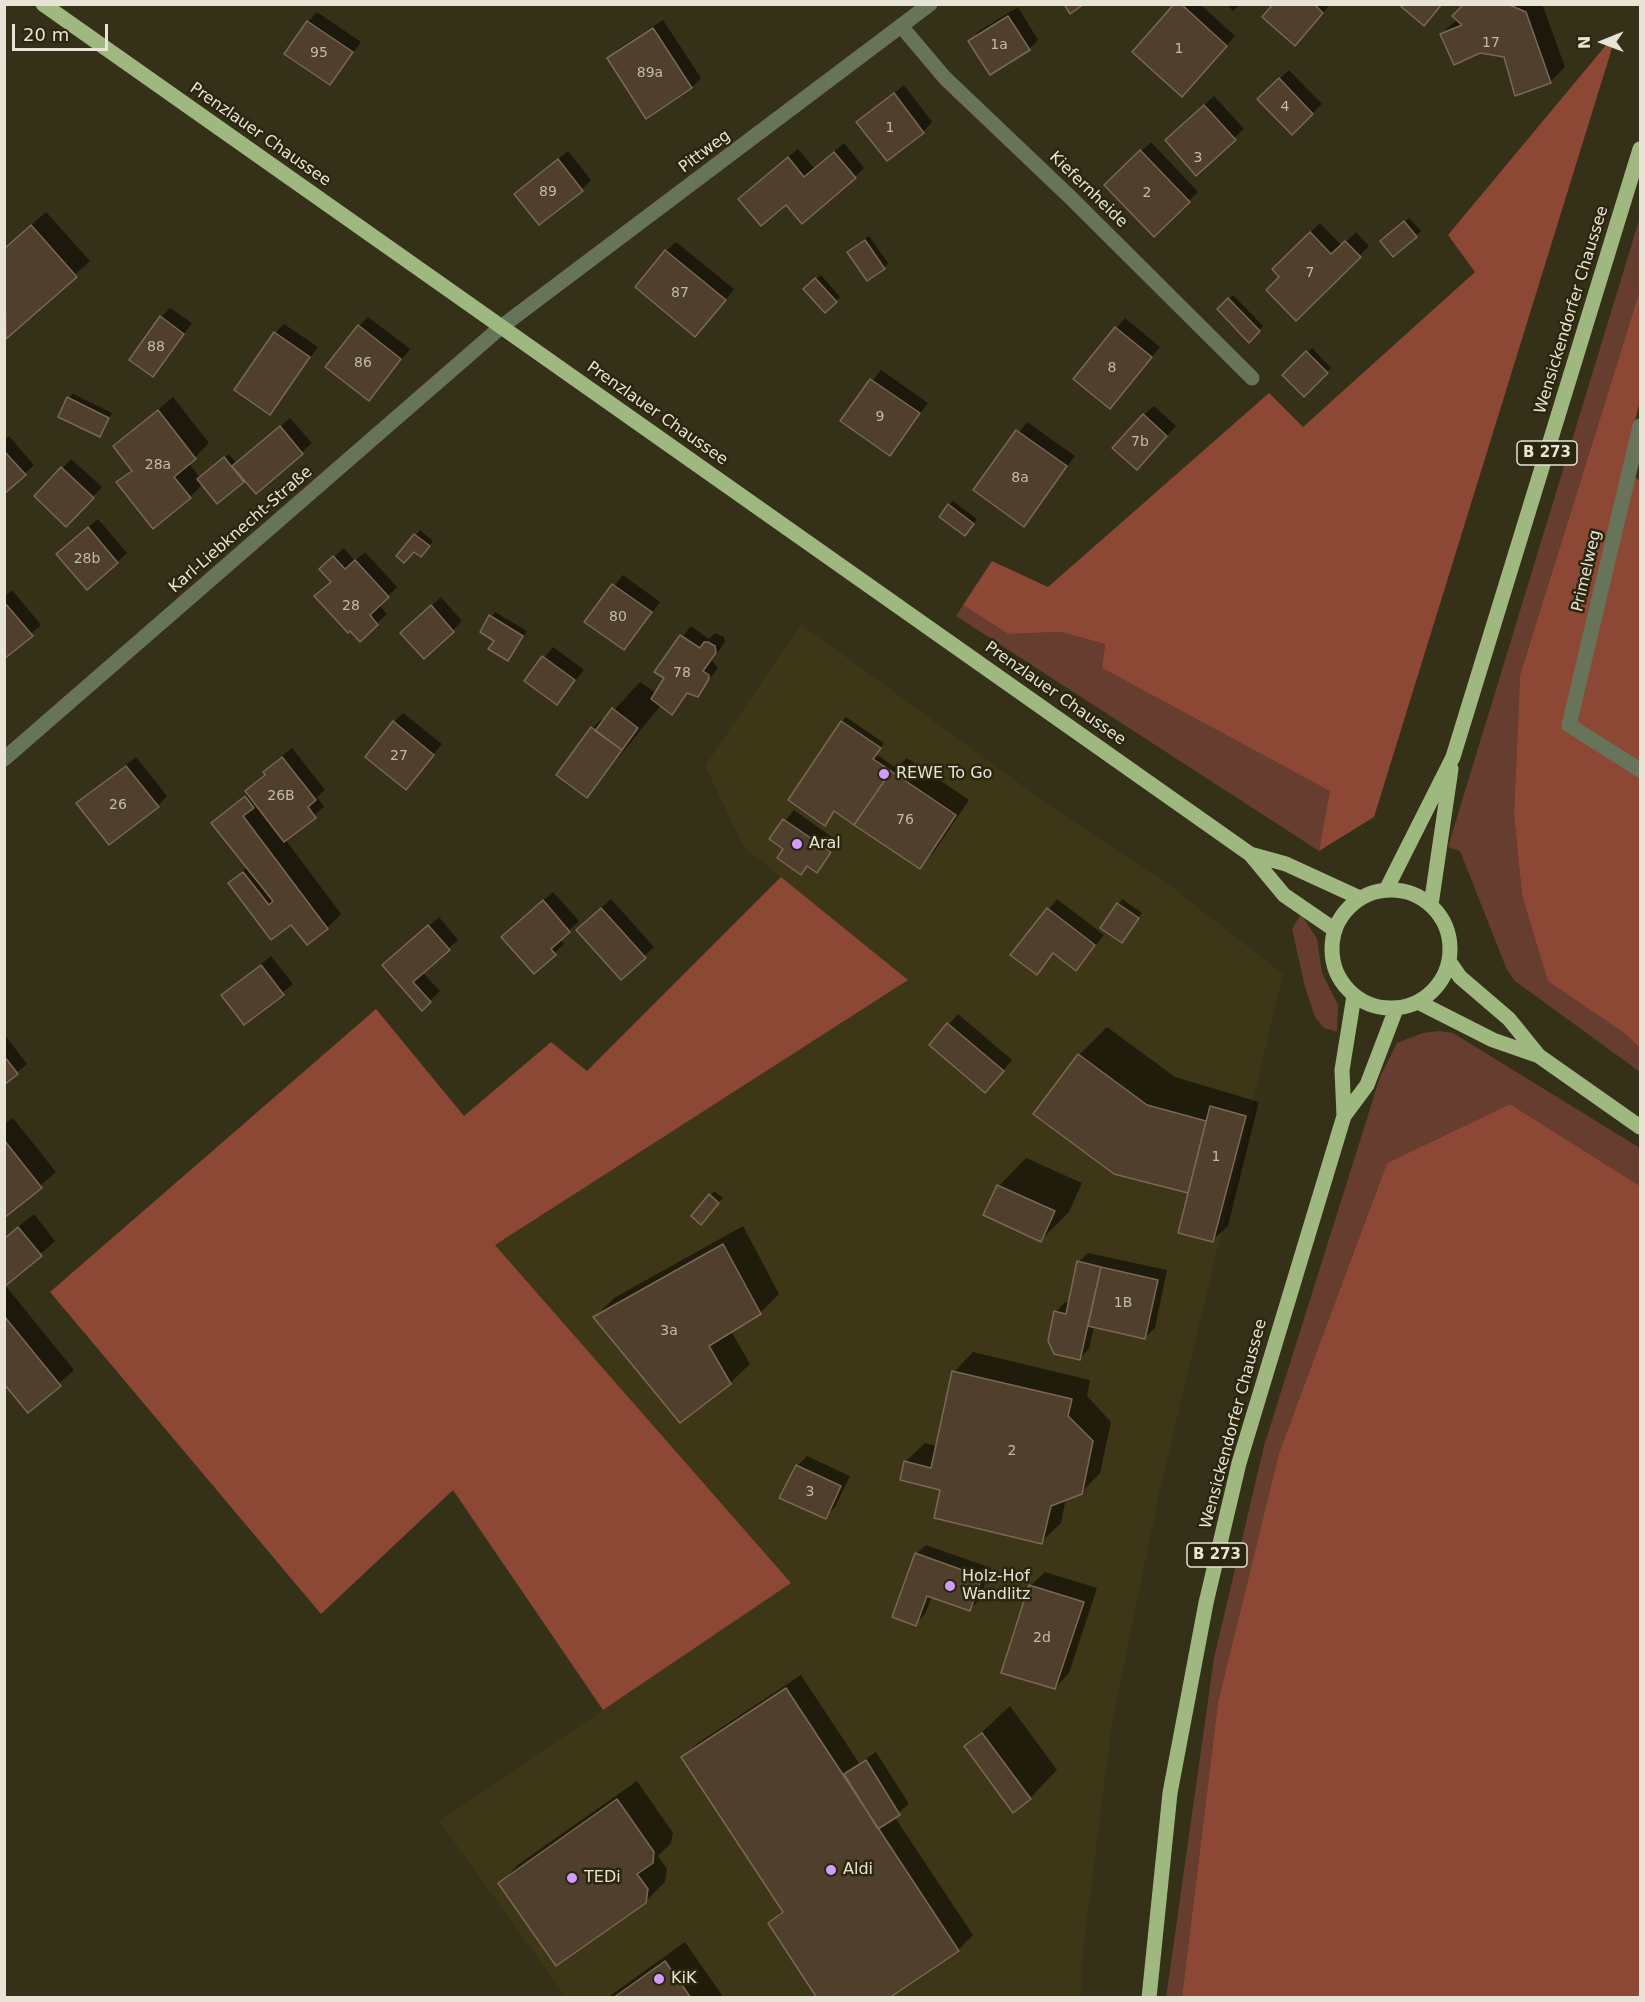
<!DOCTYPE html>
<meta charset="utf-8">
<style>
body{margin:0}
#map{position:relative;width:1645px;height:2002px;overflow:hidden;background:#353018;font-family:"DejaVu Sans",sans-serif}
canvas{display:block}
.frame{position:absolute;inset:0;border:6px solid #e7e4d6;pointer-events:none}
.north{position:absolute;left:1573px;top:12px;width:60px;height:60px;-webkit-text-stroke:4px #2b260e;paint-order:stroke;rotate:269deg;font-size:16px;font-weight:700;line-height:24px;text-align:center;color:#e7e4d6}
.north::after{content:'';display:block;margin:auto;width:21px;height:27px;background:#e7e4d6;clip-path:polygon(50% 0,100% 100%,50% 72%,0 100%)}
.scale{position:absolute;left:12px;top:24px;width:96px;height:27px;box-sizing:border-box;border:3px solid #e7e4d6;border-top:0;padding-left:8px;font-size:18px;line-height:21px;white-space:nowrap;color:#e7e4d6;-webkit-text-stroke:4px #2b260e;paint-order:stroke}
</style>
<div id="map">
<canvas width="1645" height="2002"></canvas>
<div class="frame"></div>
<div class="north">N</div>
<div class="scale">20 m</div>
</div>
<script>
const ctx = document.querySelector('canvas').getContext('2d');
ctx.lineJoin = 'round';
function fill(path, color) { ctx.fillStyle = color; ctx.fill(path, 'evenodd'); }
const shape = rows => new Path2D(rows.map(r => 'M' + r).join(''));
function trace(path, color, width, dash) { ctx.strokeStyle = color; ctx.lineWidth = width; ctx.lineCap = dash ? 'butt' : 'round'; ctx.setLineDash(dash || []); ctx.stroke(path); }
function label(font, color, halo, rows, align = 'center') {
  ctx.font = font + ' "DejaVu Sans",sans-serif'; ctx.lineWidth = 5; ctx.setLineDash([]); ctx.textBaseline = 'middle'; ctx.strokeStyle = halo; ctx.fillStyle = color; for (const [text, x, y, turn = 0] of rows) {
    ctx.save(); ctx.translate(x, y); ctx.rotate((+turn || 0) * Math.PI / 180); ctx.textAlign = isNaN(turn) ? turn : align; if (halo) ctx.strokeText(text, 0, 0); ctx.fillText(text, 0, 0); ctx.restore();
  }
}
const built = shape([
 [801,624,1046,803,1163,880,1283,974,1161,1485,1112,1722,1082,1960,1081,1997,566,1997,439,1821,791,1583,495,1245,907,980,744,847,705,766]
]);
const green = shape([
 [1640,217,1640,290,1520,675,1514,815,1522,895,1623,1032,1640,1048,1640,1072,1515,981,1507,970,1460,851,1448,847],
 [963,605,1008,634,1061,632,1105,644,1102,668,1331,791,1319,851,956,616],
 [1301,914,1317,939,1322,973,1338,1005,1337,1032,1324,1028,1315,1017,1305,987,1292,929],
 [1439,1031,1453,1033,1640,1148,1640,1186,1510,1104,1387,1163,1279,1453,1218,1702,1182,1997,1166,1998,1214,1658,1264,1446,1380,1077,1397,1043,1423,1033]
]);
const forest = shape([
 [1617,32,1374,817,1319,851,1330,791,1102,668,1105,644,1061,632,1008,634,963,605,992,561,1048,587,1269,393,1303,427,1475,272,1448,235],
 [1640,290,1640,400,1624,468,1640,481,1640,1048,1623,1032,1548,981,1522,895,1514,815,1520,675],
 [781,877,908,980,495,1245,791,1583,603,1710,453,1490,321,1614,50,1292,376,1009,464,1116,551,1042,587,1071],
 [1510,1104,1640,1186,1640,1997,1182,1997,1218,1702,1279,1453,1387,1163]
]);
const shadow = shape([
 [1176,4,1200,4,1235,36,1191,85],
 [1227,4,1241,4,1233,11],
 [1275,4,1330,4,1304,35],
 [1465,4,1542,4,1565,67,1551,81,1516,94,1506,56,1441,34,1458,19],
 [1018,7,1038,40,1029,49,970,41,979,31],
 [317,12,361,42,330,83,308,22],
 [663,20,701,78,692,87,646,116,609,58,618,49],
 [1289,70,1322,104,1292,133,1259,99],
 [904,85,932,122,923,132,858,122],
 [1214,96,1244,129,1197,173,1176,131],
 [1151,142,1198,192,1154,234,1107,185],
 [844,143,864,168,855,177,786,203,750,189,798,149,814,168],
 [568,151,591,180,582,189,516,194],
 [46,212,90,261,6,337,4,249],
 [1409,218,1421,231,1393,255,1386,237],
 [1320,223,1342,246,1356,232,1369,246,1296,319,1281,277,1274,269],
 [869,236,888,263,884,268,853,248],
 [676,242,734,289,705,325,666,251],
 [821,275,840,297,825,311,805,289],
 [1233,295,1263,326,1249,340,1219,309],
 [170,308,192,323,153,375,161,317],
 [368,317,410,349,369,399,359,326],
 [1125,318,1160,347,1110,407,1075,379],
 [284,324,318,347,270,413,275,333],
 [1312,348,1331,368,1304,395,1284,375],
 [881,370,928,403,890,454,842,420],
 [73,394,112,413,99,435,68,398],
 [173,397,209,443,189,463,200,478,229,454,237,464,290,418,312,443,256,492,245,479,217,501,203,484,190,497,118,483,132,469,115,447],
 [1154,406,1176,426,1146,459,1144,415],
 [1027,422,1075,456,1023,525,975,490],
 [9,436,34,465,4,492,4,440],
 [71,459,102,487,66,525,36,496],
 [953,501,977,519,969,530,949,505],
 [98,519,127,553,117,562,67,545],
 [420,530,433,541,425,551,414,550,398,556],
 [344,548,355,561,365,552,397,587,379,605,387,614,360,639,332,582,331,560],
 [623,575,660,602,624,648,586,622],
 [12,590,41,625,4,657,4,597],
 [441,597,462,621,453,630,411,624],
 [495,612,527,631,508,659,496,640,482,631],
 [691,626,709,639,715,633,724,637,725,642,712,661,718,668,697,695,689,692,672,713,661,705,587,796,592,728,602,719,604,721,640,682,656,693,666,678,657,671],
 [553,647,584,670,557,703,526,680],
 [403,713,442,744,406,788,394,722],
 [846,717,884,743,876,754,896,768,907,758,969,800,934,852,919,867,835,810,825,824,842,722],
 [292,748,325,790,317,797,324,807,285,839,341,914,327,928,292,923,230,884,248,866,213,823,248,792,274,762],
 [136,757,167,796,158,806,78,803],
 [794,810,839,842,817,871,809,865,800,873,785,848,771,838],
 [553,892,579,921,560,939,564,944,534,972,512,928],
 [611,899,654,947,621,978,587,920],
 [1057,899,1104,935,1076,969,1054,953,1037,973,1012,955],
 [1122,899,1142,913,1122,941,1102,927],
 [439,917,458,940,422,972,440,991,422,1008,394,956],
 [271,956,293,984,245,1023,223,995],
 [958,1014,1012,1060,994,1082,931,1045],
 [1107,1027,1175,1077,1259,1102,1228,1226,1213,1240,1191,1188,1188,1191,1079,1055],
 [4,1034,27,1064,4,1083],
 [13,1118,56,1172,4,1216,4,1124],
 [1026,1158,1082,1183,1069,1212,1041,1240,985,1215,999,1186],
 [714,1191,723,1198,705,1218,693,1216],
 [34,1214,55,1241,5,1285,74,1370,28,1411,4,1382,4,1238],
 [743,1226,779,1294,760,1313,731,1331,750,1364,730,1383,595,1317,614,1298],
 [1088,1253,1167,1270,1155,1328,1145,1337,1094,1326,1089,1349,1080,1358,1056,1312,1065,1302,1070,1303,1078,1262],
 [973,1352,1090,1380,1087,1396,1111,1422,1100,1473,1081,1493,1066,1498,1061,1523,1041,1542,942,1489,905,1462,925,1443,937,1446,954,1372],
 [807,1456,850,1476,835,1507,825,1517,797,1466],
 [926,1545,991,1568,979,1600,970,1609,932,1596,925,1614,915,1624,916,1554],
 [1045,1572,1097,1588,1069,1673,1055,1688,1030,1586],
 [801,1675,859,1763,876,1752,909,1804,894,1816,973,1935,958,1950,886,1998,770,1923,783,1909,683,1757,698,1743],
 [1010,1706,1057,1770,1030,1798,966,1747],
 [637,1781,673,1833,671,1843,658,1856,667,1869,665,1882,645,1902,500,1883,519,1864],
 [685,1942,724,1998,608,1998,611,1995]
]);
const building = shape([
 [1064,4,1084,4,1070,14,1064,4],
 [1174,4,1181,4,1227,46,1182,97,1132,52,1174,4],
 [1273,4,1314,4,1323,13,1295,46,1262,17,1273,4],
 [1398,4,1442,4,1424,26,1398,4],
 [1464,4,1507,4,1526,12,1551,83,1515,96,1504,57,1480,53,1454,65,1440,34,1462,25,1452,16,1464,4],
 [1008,16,1030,50,990,75,968,41,1008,16],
 [307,21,353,52,330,85,284,54,307,21],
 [653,28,692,88,646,119,607,58,653,28],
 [1279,78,1313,114,1292,135,1257,99,1279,78],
 [894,93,924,133,887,161,856,122,894,93],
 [1204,105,1236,140,1196,176,1165,140,1204,105],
 [1140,150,1190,202,1154,237,1104,185,1140,150],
 [834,152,856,178,802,224,786,205,761,226,738,199,788,157,804,177,834,152],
 [558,159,583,191,539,225,514,194,558,159],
 [1404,221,1417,237,1393,257,1380,241,1404,221],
 [31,225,77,277,6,339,4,249,31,225],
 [1310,232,1331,254,1345,241,1361,257,1296,321,1266,290,1279,277,1272,269,1310,232],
 [865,240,885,269,867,281,847,252,865,240],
 [665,250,726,300,695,337,635,287,665,250],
 [815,278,837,302,825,313,803,289,815,278],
 [1228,298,1260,331,1249,343,1217,309,1228,298],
 [160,316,184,334,153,377,129,360,160,316],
 [358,325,401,359,369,401,325,367,358,325],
 [1115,327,1152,357,1110,409,1073,379,1115,327],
 [274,332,310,357,270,415,234,390,274,332],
 [1306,351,1328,373,1304,397,1282,375,1306,351],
 [870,379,920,413,890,456,840,421,870,379],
 [67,397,109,418,100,437,58,417,67,397],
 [158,410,196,459,174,477,191,498,153,529,116,482,132,471,113,446,158,410],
 [1143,414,1167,436,1137,470,1112,448,1143,414],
 [280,426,303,454,256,494,232,466,280,426],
 [1016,430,1067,466,1024,527,973,490,1016,430],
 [4,451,26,475,4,494,4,451],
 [224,457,244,482,217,504,197,479,224,457],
 [61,467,94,498,66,527,34,496,61,467],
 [948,504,974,524,965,536,939,517,948,504],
 [88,527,118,563,87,590,56,554,88,527],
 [414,534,430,546,421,557,414,552,404,563,396,556,414,534],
 [333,556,345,569,355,560,389,597,370,615,378,625,360,642,350,631,348,633,314,596,331,582,319,569,333,556],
 [612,584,652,612,624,650,584,622,612,584],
 [4,602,33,636,4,659,4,602],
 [431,605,454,632,424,659,400,633,431,605],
 [489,615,523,636,508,661,488,649,494,641,480,632,489,615],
 [680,635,700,648,704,642,708,642,715,646,716,653,703,671,709,675,709,679,698,697,687,693,672,715,651,699,664,678,654,672,680,635],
 [542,656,575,680,557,705,524,681,542,656],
 [612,708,638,728,622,750,595,731,612,708],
 [393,721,434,755,406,790,365,757,393,721],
 [841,721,881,748,873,759,891,771,854,825,834,811,825,826,788,800,841,721],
 [591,727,622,750,587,798,556,775,591,727],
 [282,757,316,800,308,807,316,818,284,842,245,791,265,775,263,772,282,757],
 [126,766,159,807,109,845,76,803,126,766],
 [891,771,956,815,920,869,854,825,891,771],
 [245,796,254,808,243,816,328,929,307,945,291,925,271,940,228,883,243,872,269,905,273,901,211,823,245,796],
 [783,819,831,852,817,873,807,866,801,875,777,858,783,849,769,839,783,819],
 [543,900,570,932,551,949,556,955,534,974,501,937,543,900],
 [1117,903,1139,918,1122,943,1100,928,1117,903],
 [601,908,646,958,621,980,576,930,601,908],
 [1047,908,1095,945,1076,971,1053,953,1037,975,1010,955,1047,908],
 [428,925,450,950,413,982,431,1002,422,1011,382,965,428,925],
 [261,965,284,995,244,1025,221,995,261,965],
 [947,1023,1004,1071,985,1093,929,1045,947,1023],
 [1078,1054,1147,1105,1206,1121,1188,1193,1114,1174,1033,1114,1078,1054],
 [4,1056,18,1074,4,1085,4,1056],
 [1210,1106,1246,1116,1213,1242,1178,1233,1210,1106],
 [4,1140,42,1188,4,1218,4,1140],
 [997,1185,1055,1211,1041,1242,983,1215,997,1185],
 [709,1194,719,1203,701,1225,691,1216,709,1194],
 [18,1227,42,1256,4,1287,4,1239,18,1227],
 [723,1244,761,1314,709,1346,731,1384,680,1423,593,1317,723,1244],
 [1077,1261,1101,1267,1080,1360,1054,1354,1048,1341,1054,1311,1066,1314,1077,1261],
 [1101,1267,1158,1280,1145,1339,1088,1326,1101,1267],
 [4,1316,61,1386,28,1413,4,1384,4,1316],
 [952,1371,1072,1399,1068,1416,1093,1441,1082,1494,1051,1506,1042,1544,934,1518,940,1490,900,1480,904,1461,931,1468,952,1371],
 [796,1465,841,1486,826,1519,779,1498,796,1465],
 [915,1553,982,1577,970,1611,927,1596,916,1626,892,1617,915,1553],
 [1029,1585,1084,1602,1055,1689,1001,1673,1029,1585],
 [786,1688,959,1951,889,1998,817,1998,768,1923,783,1912,681,1757,786,1688],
 [982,1733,1031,1799,1013,1813,964,1746,982,1733],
 [866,1760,900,1815,878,1829,844,1774,866,1760],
 [617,1799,654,1852,653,1863,637,1874,648,1889,646,1903,556,1966,498,1883,617,1799],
 [665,1961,691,1998,613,1998,665,1961]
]);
const minor = shape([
 [901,26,945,78,1070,197,1252,378],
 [1640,426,1569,725,1640,770],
 [4,759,501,327,930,4]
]);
const major = shape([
 [43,4,1250,854,1284,895,1335,930],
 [1250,854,1286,864,1360,898],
 '1332 949a59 59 0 1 1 118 0a59 59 0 1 1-118 0Z',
 [1386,890,1453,757,1640,149],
 [1431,905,1451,769],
 [1449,961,1460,977,1509,1019,1539,1056,1640,1127],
 [1418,1002,1493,1040,1539,1056],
 [1344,1116,1367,1085,1396,1009],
 [1149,1998,1170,1793,1206,1603,1239,1463,1344,1116,1342,1070,1354,996]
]);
const markers = [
 [884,774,6,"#cf9dff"],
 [797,844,6,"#cf9dff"],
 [950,1586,6,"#cf9dff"],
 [831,1870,6,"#cf9dff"],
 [572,1878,6,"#cf9dff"],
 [659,1979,6,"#cf9dff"]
];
const numberNames = [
 ["17",1491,43],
 ["1a",999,45],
 ["1",1179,49],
 ["95",319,53],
 ["89a",650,73],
 ["4",1285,107],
 ["1",890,128],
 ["3",1198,158],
 ["89",548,192],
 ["2",1147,193],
 ["7",1310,273],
 ["87",680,293],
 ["88",156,347],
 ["86",363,363],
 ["8",1112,368],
 ["9",880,417],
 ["7b",1140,442],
 ["28a",158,465],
 ["8a",1020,478],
 ["28b",87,559],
 ["28",351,606],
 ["80",618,617],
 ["78",682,673],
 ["27",399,756],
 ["26B",281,796],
 ["26",118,805],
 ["76",905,820],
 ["1",1216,1157],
 ["1B",1123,1303],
 ["3a",669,1331],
 ["2",1012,1451],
 ["3",810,1492],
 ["2d",1042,1638]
];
const shields = [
 [1547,453,60],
 [1217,1555,60]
];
const shieldNames = [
 ["B 273",1547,453],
 ["B 273",1217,1555]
];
const streetNames = [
 ["Prenzlauer Chaussee",260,135,35],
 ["Pittweg",705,152,-37],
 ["Kiefernheide",1088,190,44],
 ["Wensickendorfer Chaussee",1572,310,-73],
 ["Prenzlauer Chaussee",657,414,35],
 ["Karl-Liebknecht-Straße",241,530,-41],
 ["Primelweg",1587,571,-77],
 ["Prenzlauer Chaussee",1055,694,35],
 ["Wensickendorfer Chaussee",1234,1424,-75]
];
const poiNames = [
 ["REWE To Go",896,774],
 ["Aral",809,844],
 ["Holz-Hof",962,1577],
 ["Wandlitz",962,1595],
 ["Aldi",843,1870],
 ["TEDi",584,1878],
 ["KiK",671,1979]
];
fill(built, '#3d3617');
fill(green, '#673d30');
fill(forest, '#8c4834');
fill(shadow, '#0007');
fill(building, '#503f2c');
trace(building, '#7b6854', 1.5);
trace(minor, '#677459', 15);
trace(major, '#9eb87f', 15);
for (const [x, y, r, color] of markers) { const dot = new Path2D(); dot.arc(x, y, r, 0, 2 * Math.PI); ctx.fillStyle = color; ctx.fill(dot); trace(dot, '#2b260e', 2); }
label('14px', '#c1bbac', null, numberNames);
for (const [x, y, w] of shields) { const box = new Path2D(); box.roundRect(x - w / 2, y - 12, w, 24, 4.5); ctx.fillStyle = '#2b260e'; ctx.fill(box); trace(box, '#e7e4d6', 1.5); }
label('bold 15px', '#e7e4d6', null, shieldNames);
label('16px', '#e7e4d6', '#2b260e', streetNames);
label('16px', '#e7e4d6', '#2b260e', poiNames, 'left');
</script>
